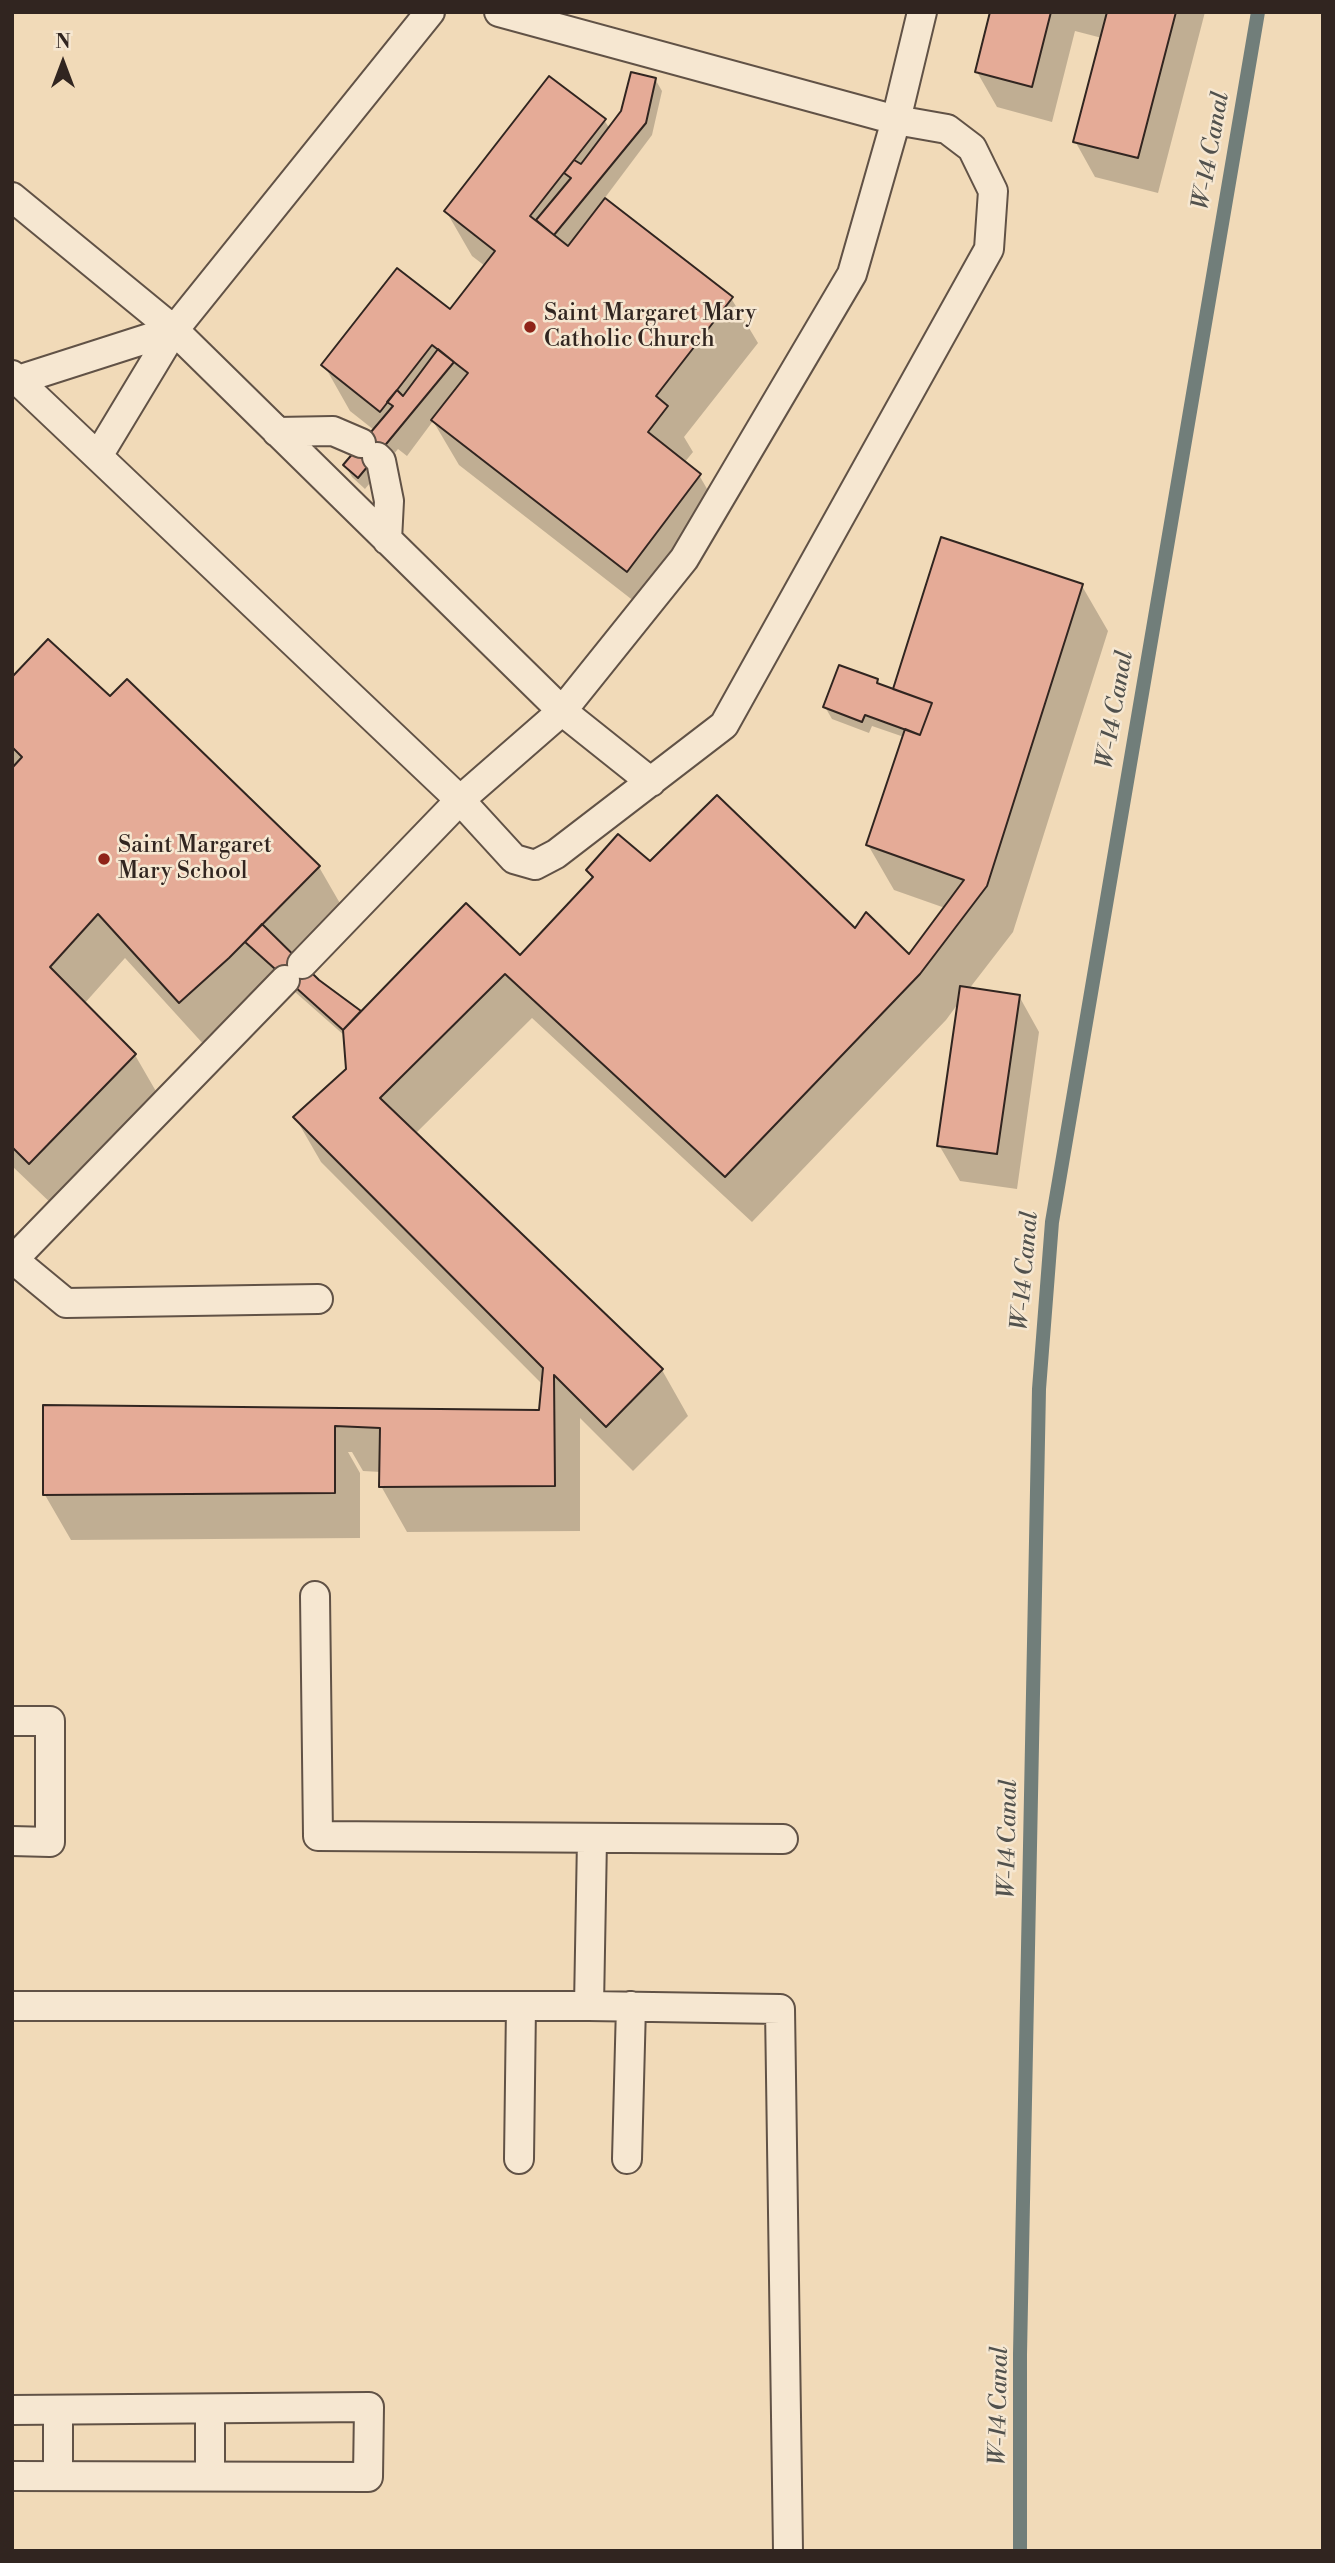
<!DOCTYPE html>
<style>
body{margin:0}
#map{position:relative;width:1335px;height:2563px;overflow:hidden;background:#f1dab8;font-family:"Libre Bodoni",serif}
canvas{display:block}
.frame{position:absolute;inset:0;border:14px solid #312520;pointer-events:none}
.north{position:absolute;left:28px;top:28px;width:70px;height:70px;-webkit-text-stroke:5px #f6e7d1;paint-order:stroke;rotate:0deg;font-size:19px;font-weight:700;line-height:28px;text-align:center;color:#312520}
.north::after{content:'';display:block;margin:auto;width:24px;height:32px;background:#312520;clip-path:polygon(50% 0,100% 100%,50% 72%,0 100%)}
</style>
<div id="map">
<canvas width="1335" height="2563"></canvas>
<div class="frame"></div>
<div class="north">N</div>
</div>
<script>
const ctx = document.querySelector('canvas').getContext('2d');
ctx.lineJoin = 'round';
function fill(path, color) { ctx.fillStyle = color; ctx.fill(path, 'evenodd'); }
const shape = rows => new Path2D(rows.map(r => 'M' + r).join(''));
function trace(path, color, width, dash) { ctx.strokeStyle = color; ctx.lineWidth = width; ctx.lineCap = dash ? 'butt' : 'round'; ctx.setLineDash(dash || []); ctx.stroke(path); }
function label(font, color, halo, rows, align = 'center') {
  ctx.font = font + ' "Libre Bodoni",serif'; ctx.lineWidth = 5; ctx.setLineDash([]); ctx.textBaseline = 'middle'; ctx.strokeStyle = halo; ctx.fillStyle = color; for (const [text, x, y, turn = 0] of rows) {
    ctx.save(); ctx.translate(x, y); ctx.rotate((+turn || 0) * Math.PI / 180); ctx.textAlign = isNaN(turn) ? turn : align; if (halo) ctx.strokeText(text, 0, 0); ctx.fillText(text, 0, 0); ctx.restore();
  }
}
const shadow = shape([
 [992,12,1205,12,1158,193,1095,177,1075,141,1102,38,1075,31,1052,122,997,107,977,72],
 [655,79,662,91,652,135,604,199,731,298,758,343,684,437,693,452,684,463,699,475,725,520,653,616,459,465,433,421,407,456,398,449,365,489,352,477,345,465,374,430,350,411,324,365,450,312,485,266,472,256,446,211,604,120,610,129],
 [1082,586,1108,631,1013,932,969,989,1019,996,1039,1032,1017,1189,960,1181,939,1145,960,1001,946,1020,752,1222,532,1018,415,1134,662,1370,688,1416,633,1471,580,1418,580,1531,407,1532,381,1486,381,1472,363,1471,352,1452,348,1452,360,1473,360,1538,71,1540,45,1495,45,1407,540,1411,543,1385,321,1162,295,1117,348,1070,345,1036,278,977,206,1047,125,958,84,1004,135,1055,161,1100,56,1208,12,1166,12,770,16,766,12,762,12,680,110,698,319,867,345,912,296,960,318,982,361,1014,520,957,593,880,588,871,650,864,855,931,909,956,945,908,894,890,868,845,904,737,872,726,869,733,832,719,825,707,877,681,880,686,894,691]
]);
const stream = shape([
 [1020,2551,1020,2354,1039,1389,1052,1222,1258,12]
]);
const building = shape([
 [990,12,1051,12,1032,87,975,72,990,12],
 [1107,12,1176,12,1138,158,1073,142,1107,12],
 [631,72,656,78,646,123,554,235,536,220,571,178,564,173,574,160,581,164,621,111,631,72],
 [549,76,606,119,530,216,568,246,605,198,733,297,656,396,668,406,648,432,701,474,627,572,431,420,468,373,432,345,380,412,321,365,397,268,450,309,495,251,444,211,549,76],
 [438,349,454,362,358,478,343,465,393,406,387,402,397,390,403,396,438,349],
 [941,537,1083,584,987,886,920,974,725,1177,505,974,380,1098,663,1369,606,1427,554,1375,555,1486,379,1487,380,1428,335,1426,335,1493,43,1495,43,1405,539,1410,543,1368,293,1117,346,1069,343,1030,466,903,520,955,593,877,586,870,618,834,650,861,717,795,855,928,866,912,909,954,964,880,866,845,905,729,920,735,932,703,893,689,941,537],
 [48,639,110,696,127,679,320,866,229,958,179,1003,98,914,50,967,136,1054,29,1164,12,1147,12,768,22,757,12,747,12,677,48,639],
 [839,665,878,679,877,683,932,703,920,735,865,715,862,722,823,707,839,665],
 [262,924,319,980,361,1011,343,1030,245,942,262,924],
 [960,986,1020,995,997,1154,937,1146,960,986]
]);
const service = shape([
 [12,197,174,330,562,711,651,782],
 [12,375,460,800,514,859,535,865,556,854,724,725,989,249,993,191,972,148,947,129,896,120,499,12],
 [18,380,174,330],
 [277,432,333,431,361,443],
 [98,456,174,330,430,12],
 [377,457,381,461,389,501,387,540],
 [302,964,460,800,562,711,684,559,852,274,896,120,922,12],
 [14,1260,66,1303,318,1299],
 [12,1261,285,980],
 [315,1596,318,1836,783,1839],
 [12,1721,50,1721,50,1842,12,1841],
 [592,1839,589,2006,780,2009,788,2551],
 [12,2006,589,2006],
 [519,2159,521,2006],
 [627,2159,631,2006],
 [12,2410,369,2407,368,2477,12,2476],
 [58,2410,58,2476],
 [210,2410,210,2476]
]);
const markers = [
 [530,327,7,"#8f2418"],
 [104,859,7,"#8f2418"]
];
const poiNames = [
 ["Saint Margaret Mary",544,314],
 ["Catholic Church",544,340],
 ["Saint Margaret",118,846],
 ["Mary School",118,872]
];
const waterNames = [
 ["W-14 Canal",1212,151,-80],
 ["W-14 Canal",1116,710,-80],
 ["W-14 Canal",1026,1271,-85],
 ["W-14 Canal",1009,1839,-89],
 ["W-14 Canal",1000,2406,-89]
];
fill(shadow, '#0003');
trace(stream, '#717e7a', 14);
fill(building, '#e5ab97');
trace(building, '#312520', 2);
trace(service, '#615246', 32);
trace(service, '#f6e7d1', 28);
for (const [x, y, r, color] of markers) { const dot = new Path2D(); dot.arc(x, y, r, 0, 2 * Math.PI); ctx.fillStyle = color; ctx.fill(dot); trace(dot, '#f6e7d1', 2.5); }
label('23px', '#312520', '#f6e7d1', poiNames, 'left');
label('italic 24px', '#51514d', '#f6e7d1', waterNames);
</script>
